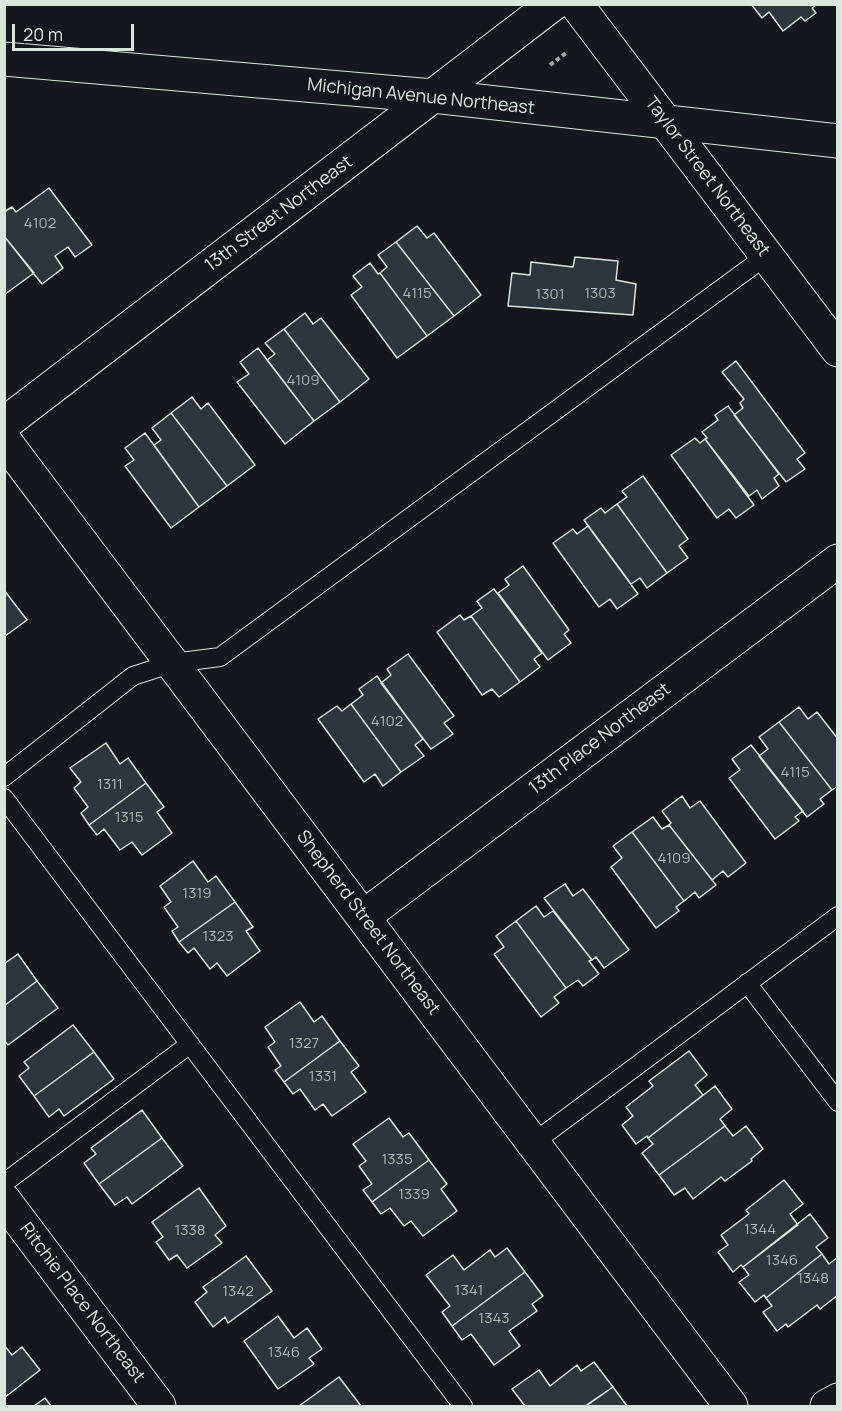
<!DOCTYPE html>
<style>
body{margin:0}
#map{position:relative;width:842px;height:1411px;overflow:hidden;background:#14181c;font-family:Manrope,sans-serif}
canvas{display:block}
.frame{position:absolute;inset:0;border:6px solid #d8e6dc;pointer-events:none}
.scale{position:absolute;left:12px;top:24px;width:122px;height:27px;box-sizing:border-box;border:3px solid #d8e6dc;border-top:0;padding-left:8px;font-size:18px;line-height:21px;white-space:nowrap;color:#d8e6dc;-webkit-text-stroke:4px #14181c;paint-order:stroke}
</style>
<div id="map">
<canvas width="842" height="1411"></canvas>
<div class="frame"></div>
<div class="scale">20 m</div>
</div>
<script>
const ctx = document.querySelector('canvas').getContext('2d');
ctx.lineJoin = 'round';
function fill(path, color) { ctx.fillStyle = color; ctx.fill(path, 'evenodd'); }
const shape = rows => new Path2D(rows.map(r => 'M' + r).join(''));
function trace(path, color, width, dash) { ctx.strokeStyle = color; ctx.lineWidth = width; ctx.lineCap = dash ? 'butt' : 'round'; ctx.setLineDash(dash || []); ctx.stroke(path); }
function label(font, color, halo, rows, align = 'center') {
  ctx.font = font + ' Manrope,sans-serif'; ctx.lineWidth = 4.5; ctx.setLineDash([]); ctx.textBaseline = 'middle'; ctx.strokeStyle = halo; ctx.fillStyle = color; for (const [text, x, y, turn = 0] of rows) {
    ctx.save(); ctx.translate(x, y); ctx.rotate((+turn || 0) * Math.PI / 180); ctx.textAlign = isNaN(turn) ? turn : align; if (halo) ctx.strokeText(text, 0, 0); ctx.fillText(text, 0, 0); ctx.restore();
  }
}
const building = shape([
 [751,4,813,4,815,6,812,8,816,13,805,21,801,17,783,31,769,12,762,18,751,4],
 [49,188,92,245,75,257,68,247,55,256,63,268,42,284,4,236,4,212,12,207,16,212,49,188],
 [417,226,427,238,434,233,481,295,454,316,396,242,417,226],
 [4,236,34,273,4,295,4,236],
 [396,242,454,316,427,336,380,273,387,267,378,255,396,242],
 [575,257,618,261,616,280,636,284,633,315,508,306,512,273,530,275,531,262,573,267,575,257],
 [370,263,378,274,380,273,427,336,397,358,351,295,362,287,353,276,370,263],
 [305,313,313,324,321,318,369,379,340,402,284,329,305,313],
 [284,329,340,402,314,421,267,360,275,354,265,343,284,329],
 [258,348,314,421,285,444,237,382,249,374,240,362,258,348],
 [736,361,805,453,797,459,805,469,786,482,734,415,743,408,740,403,744,399,722,372,736,361],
 [192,397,201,409,208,403,255,465,227,486,171,413,192,397],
 [728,406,779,474,774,478,779,486,762,499,757,490,749,496,705,439,707,438,702,432,718,420,715,415,728,406],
 [171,413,227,486,199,507,154,445,161,440,152,428,171,413],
 [145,433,199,507,171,528,125,466,134,460,125,448,145,433],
 [695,438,700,443,705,439,754,505,736,518,729,509,717,518,671,455,695,438],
 [643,476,688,539,679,546,688,558,667,573,617,504,627,497,622,491,643,476],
 [617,504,667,573,647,588,640,578,631,584,584,520,601,508,605,513,617,504],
 [588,526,638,594,617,609,610,599,599,607,553,543,573,529,577,534,588,526],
 [523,566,569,630,564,634,571,643,548,660,498,593,509,585,505,579,523,566],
 [494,589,542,653,534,659,540,667,520,682,471,616,482,608,477,601,494,589],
 [4,590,27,620,4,637,4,590],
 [460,615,464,620,471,616,520,682,499,697,492,689,482,695,437,632,460,615],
 [408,654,454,716,444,723,453,734,431,749,381,683,391,675,387,669,408,654],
 [377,676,423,739,415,745,424,756,401,772,351,704,363,695,359,689,377,676],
 [351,704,401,772,383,786,375,774,364,782,318,719,337,706,342,711,351,704],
 [799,707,808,719,817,712,838,739,838,786,832,790,779,722,799,707],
 [779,722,832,790,820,799,824,804,807,817,759,756,768,749,759,737,779,722],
 [106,743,120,764,128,758,146,783,89,825,81,813,88,807,74,788,81,782,70,768,106,743],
 [751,745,803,811,795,817,799,821,775,839,729,778,740,770,732,759,751,745],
 [146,783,164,807,157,812,172,833,142,855,132,842,120,850,104,829,97,835,89,825,146,783],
 [682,796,690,808,700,801,746,863,728,877,723,871,712,880,669,825,671,823,662,811,682,796],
 [653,817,662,829,669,825,716,885,699,898,695,892,684,901,632,832,653,817],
 [632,832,684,901,676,907,679,911,656,928,611,867,622,858,613,846,632,832],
 [193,861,208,882,216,876,235,902,179,942,172,931,178,927,164,907,171,902,160,886,193,861],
 [565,884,573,896,583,889,629,950,604,968,596,957,592,960,544,898,565,884],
 [235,902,253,927,246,931,260,951,227,976,217,963,210,969,194,948,188,953,179,942,235,902],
 [536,906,544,917,553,911,592,960,589,961,599,974,583,986,578,980,566,988,516,921,536,906],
 [516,921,566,988,554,997,559,1003,541,1017,494,954,504,947,496,936,516,921],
 [18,954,37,981,4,1006,4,964,18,954],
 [37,981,58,1008,8,1045,4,1040,4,1006,37,981],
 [300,1002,314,1022,322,1016,340,1041,284,1082,275,1070,281,1066,268,1047,275,1042,265,1027,300,1002],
 [73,1025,94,1052,34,1096,19,1076,29,1068,24,1062,73,1025],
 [340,1041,359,1066,351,1072,366,1092,332,1116,323,1104,315,1110,300,1089,293,1094,284,1082,340,1041],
 [689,1051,707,1075,695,1085,703,1095,648,1138,647,1136,636,1144,622,1125,633,1116,626,1107,653,1086,649,1081,689,1051],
 [94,1052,114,1079,64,1116,59,1109,49,1117,34,1096,94,1052],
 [715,1086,732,1109,720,1119,725,1126,659,1175,642,1153,653,1144,648,1138,715,1086],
 [142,1110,162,1138,99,1184,84,1163,96,1154,91,1148,142,1110],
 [389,1118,403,1137,409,1133,429,1160,372,1202,363,1190,372,1184,359,1166,366,1161,353,1144,389,1118],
 [725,1126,733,1136,746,1126,763,1149,751,1159,752,1161,725,1181,721,1177,693,1199,685,1188,674,1195,659,1175,725,1126],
 [162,1138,183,1166,132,1204,127,1197,115,1205,99,1184,162,1138],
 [429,1160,447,1184,441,1189,457,1211,423,1236,411,1221,404,1226,390,1208,381,1214,372,1202,429,1160],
 [784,1180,803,1204,790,1214,798,1225,743,1267,741,1265,733,1272,718,1252,728,1245,721,1235,749,1214,746,1210,784,1180],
 [199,1188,226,1226,215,1235,222,1243,187,1268,177,1255,169,1260,156,1242,163,1237,152,1222,199,1188],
 [810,1214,828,1238,816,1247,822,1254,766,1298,764,1295,755,1302,739,1282,749,1275,743,1267,810,1214],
 [507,1248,525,1272,452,1326,442,1312,450,1306,426,1275,453,1255,464,1270,490,1250,495,1257,507,1248],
 [822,1254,829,1264,838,1257,838,1295,820,1309,817,1305,788,1327,786,1324,777,1331,763,1312,772,1306,766,1298,822,1254],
 [246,1256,272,1291,228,1323,225,1317,213,1327,195,1302,207,1292,203,1287,246,1256],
 [525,1272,543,1296,532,1304,537,1311,509,1331,520,1346,494,1365,471,1334,462,1340,452,1326,525,1272],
 [278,1316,294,1338,307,1328,322,1349,309,1358,314,1364,278,1389,244,1341,278,1316],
 [4,1345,12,1355,22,1347,40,1370,4,1398,4,1345],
 [594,1362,613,1387,585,1406,525,1406,512,1389,539,1370,550,1386,577,1365,581,1371,594,1362],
 [339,1377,361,1406,299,1406,339,1377],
 [613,1387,627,1406,586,1406,613,1387],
 [45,1398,51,1406,34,1406,45,1398]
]);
const path = shape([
 [550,65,566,53]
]);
const lane = shape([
 [4,777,133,676,173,663,220,657,766,256],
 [4,798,463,1406],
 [747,983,838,1102],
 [533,1143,838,916],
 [4,1183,190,1044]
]);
const street = shape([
 [4,440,731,1406],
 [363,917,838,561],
 [4,1200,159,1406],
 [827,1406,838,1400]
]);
const secondary = shape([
 [576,4,838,350],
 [4,424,553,4]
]);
const primary = shape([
 [4,59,433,96,838,141]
]);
const numberNames = [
 ["4102",40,224],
 ["4115",417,294],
 ["1303",600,294],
 ["1301",550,295],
 ["4109",303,381],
 ["4102",387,722],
 ["4115",795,773],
 ["1311",110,785],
 ["1315",129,818],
 ["4109",674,859],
 ["1319",197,894],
 ["1323",218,937],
 ["1327",304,1044],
 ["1331",323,1077],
 ["1335",397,1160],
 ["1339",414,1195],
 ["1344",760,1230],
 ["1338",190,1231],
 ["1346",782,1261],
 ["1348",813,1279],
 ["1341",469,1291],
 ["1342",238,1292],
 ["1343",494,1319],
 ["1346",284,1353]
];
const streetNames = [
 ["Michigan Avenue Northeast",421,97,6],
 ["Taylor Street Northeast",707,177,53],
 ["13th Street Northeast",279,214,-37],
 ["13th Place Northeast",600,739,-37],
 ["Shepherd Street Northeast",368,923,53],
 ["Ritchie Place Northeast",82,1303,53]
];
fill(building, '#2c363c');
trace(building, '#d8e6dc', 1.5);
trace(lane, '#d8e6dc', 20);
trace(street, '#d8e6dc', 35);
trace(secondary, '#d8e6dc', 35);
trace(primary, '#d8e6dc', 35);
trace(path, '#9da8a2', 4, [4.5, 3]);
trace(lane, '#14181c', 18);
trace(street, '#14181c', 33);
trace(secondary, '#14181c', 33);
trace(primary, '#14181c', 33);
label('15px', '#adbab4', null, numberNames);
label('18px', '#d8e6dc', '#14181c', streetNames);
</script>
